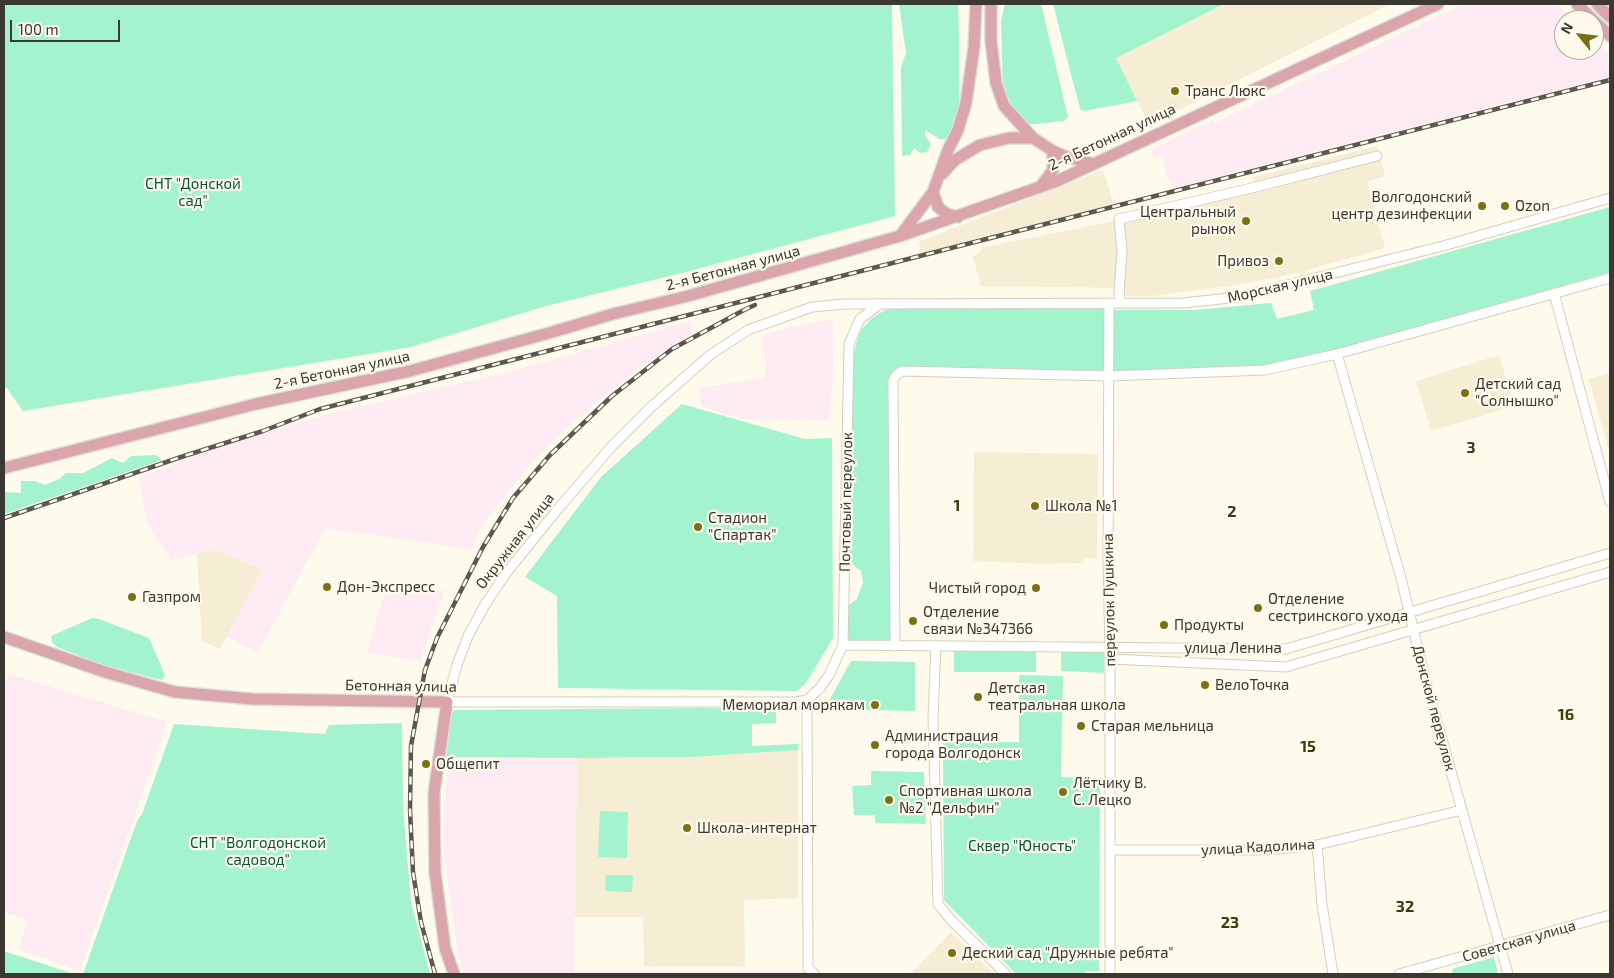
<!DOCTYPE html>
<meta charset="utf-8">
<style>
body{margin:0}
#map{position:relative;width:1614px;height:978px;overflow:hidden;background:#fffbec;font-family:"Exo 2",sans-serif}
canvas{display:block}
.frame{position:absolute;inset:0;border:5px solid #3a3830;pointer-events:none}
.north{position:absolute;left:1554px;top:10px;width:50px;height:50px;box-sizing:border-box;background:#fffbec;border:1px solid #b0ada1;border-radius:50%;rotate:299deg;font-size:14px;font-weight:700;line-height:20px;text-align:center;color:#3a3830}
.north::after{content:'';display:block;margin:auto;width:18px;height:22px;background:#797214;clip-path:polygon(50% 0,100% 100%,50% 72%,0 100%)}
.scale{position:absolute;left:10px;top:20px;width:110px;height:22px;box-sizing:border-box;border:2px solid #3a3830;border-top:0;padding-left:6px;font-size:15px;line-height:18px;white-space:nowrap;color:#3a3830;-webkit-text-stroke:4px #fffbec;paint-order:stroke}
</style>
<div id="map">
<canvas width="1614" height="978"></canvas>
<div class="frame"></div>
<div class="north">N</div>
<div class="scale">100 m</div>
</div>
<script>
const ctx = document.querySelector('canvas').getContext('2d');
ctx.lineJoin = 'round';
function fill(path, color) { ctx.fillStyle = color; ctx.fill(path, 'evenodd'); }
const shape = rows => new Path2D(rows.map(r => 'M' + r).join(''));
function trace(path, color, width, dash) { ctx.strokeStyle = color; ctx.lineWidth = width; ctx.lineCap = dash ? 'butt' : 'round'; ctx.setLineDash(dash || []); ctx.stroke(path); }
function label(font, color, halo, rows, align = 'center') {
  ctx.font = font + ' "Exo 2",sans-serif'; ctx.lineWidth = 4.5; ctx.setLineDash([]); ctx.textBaseline = 'middle'; ctx.strokeStyle = halo; ctx.fillStyle = color; for (const [text, x, y, turn = 0] of rows) {
    ctx.save(); ctx.translate(x, y); ctx.rotate((+turn || 0) * Math.PI / 180); ctx.textAlign = isNaN(turn) ? turn : align; if (halo) ctx.strokeText(text, 0, 0); ctx.fillText(text, 0, 0); ctx.restore();
  }
}
const built = shape([
 [1222,4,1390,4,1149,125,1115,57],
 [1377,146,1385,176,1367,182,1385,248,1305,271,1306,276,1301,278,1299,272,1276,278,1229,286,1153,296,1126,296,1125,288,981,286,973,257,985,247,1115,221,1256,187,1254,177],
 [1103,170,1113,203,1076,215,922,254,918,242],
 [1499,355,1514,406,1431,431,1416,381],
 [1610,373,1610,455,1589,379],
 [974,452,1098,454,1097,558,1083,558,1083,563,1039,564,973,561],
 [214,549,263,569,220,649,202,641,197,554],
 [798,750,798,898,744,900,745,966,644,966,643,917,575,917,577,758,692,757],
 [951,932,994,974,910,974]
]);
const industrial = shape([
 [1463,4,1557,4,1574,20,1564,20,1564,50,1594,50,1594,40,1607,53,1610,77,1390,132,1174,188,1167,177,1162,156,1154,158,1151,150,1213,120,1215,123],
 [833,319,833,377,829,420,740,419,701,406,699,388,766,378,762,335,790,327],
 [690,321,693,333,642,365,599,400,559,435,536,457,484,522,470,549,325,528,258,653,227,637,263,568,214,549,171,560,147,524,139,477,228,444,331,413,509,372],
 [388,582,444,591,420,661,367,652],
 [8,674,167,722,80,971,18,949,28,920,4,912,4,686],
 [449,757,577,758,574,971,802,971,806,974,464,974,458,956,444,854,443,818]
]);
const green = shape([
 [4,4,892,4,895,216,682,273,546,306,411,347,23,411,6,387,4,389],
 [899,4,958,4,959,39,959,129,953,140,939,139,925,130,925,135,931,144,927,152,920,153,914,148,910,155,902,156,901,67,906,53],
 [1005,4,1041,4,1068,117,1064,121,1026,125,1010,119,1003,92,1001,21],
 [1053,4,1224,4,1116,58,1137,101,1084,111,1080,109],
 [1610,207,1610,272,1263,371,1113,374,1113,311,1115,310,1195,310,1271,303,1277,319,1314,310,1310,291],
 [902,308,1105,309,1105,370,1103,373,903,368,891,379,891,642,848,642,849,605,857,599,863,582,861,571,850,562,852,361,856,344,861,330,872,318,885,310],
 [682,404,805,439,832,438,833,638,806,683,797,691,558,688,557,596,525,577,601,477],
 [156,455,162,460,4,514,4,492,21,493,21,481,35,481,45,485,59,479,66,473,83,473,112,458,123,463,131,456],
 [92,618,99,619,149,638,165,675,163,678,162,680,103,665,57,647,52,642,51,636],
 [954,650,1036,650,1036,672,954,672],
 [1104,650,1104,673,1061,671,1061,651],
 [851,661,915,662,915,711,829,709,830,699],
 [1019,675,1063,676,1061,777,1100,779,1099,971,1085,971,1085,974,1016,974,944,900,943,742,1019,742],
 [702,708,776,709,776,723,752,724,752,746,799,744,798,750,692,757,577,758,445,757,442,756,449,714,455,710],
 [402,723,403,806,411,902,430,974,83,974,137,821,142,814,174,724,325,734,329,725],
 [871,771,924,772,926,824,875,823,875,815,854,815,852,786,871,785],
 [600,811,628,812,627,858,598,857],
 [606,875,633,875,632,892,605,891],
 [4,951,68,972,72,974,4,974],
 [1494,957,1498,974,1453,974,1452,969]
]);
const minor = shape([
 [1554,293,1610,502],
 [1109,303,1108,561,1110,648,1110,974],
 [1121,303,1119,294,1122,251,1119,219,1256,187,1377,156],
 [1337,354,1401,578,1427,686,1508,974],
 [843,645,1286,649,1610,553],
 [936,645,933,717,938,904,952,921,1006,974],
 [895,646,893,381,896,375,902,371,1108,376,1265,370,1337,354,1610,278],
 [1110,659,1286,667,1610,572],
 [807,700,796,702,447,702,457,665,468,636,486,603,507,572,558,509,612,446,651,407,710,355,748,330,812,307,844,304,1183,303,1239,297,1443,246,1610,198],
 [807,700,820,688,829,675,843,645,849,344,860,319,880,304],
 [807,700,808,968,814,974],
 [1317,845,1322,904,1333,974],
 [1110,850,1267,850,1317,845,1462,810],
 [1399,974,1610,915]
]);
const major = shape([
 [991,4,991,41,996,83,1004,106,1033,138],
 [1577,4,1593,20],
 [1597,4,1610,17],
 [1594,21,1610,36],
 [1053,151,1064,156,1094,164],
 [942,174,955,160,980,145,1009,138,1033,138,1053,151,1053,170,1041,186],
 [958,217,947,214,938,207,933,192,948,150,958,130,966,103,974,47,976,4],
 [900,236,933,192],
 [4,468,256,404,410,371,549,333,613,314,688,296,900,236,1057,181,1438,4],
 [4,637,105,672,175,692,252,699,447,702,434,793,435,872,445,948,454,974]
]);
const rail = shape([
 [4,518,181,457,263,431,320,409,1610,80],
 [435,974,421,922,413,872,410,810,411,746,425,670,437,638,483,547,513,498,550,455,612,396,672,349,744,310,755,305]
]);
const markers = [
 [1175,91,5,"#797214"],
 [1482,206,5,"#797214"],
 [1505,206,5,"#797214"],
 [1246,221,5,"#797214"],
 [1279,261,5,"#797214"],
 [1465,393,5,"#797214"],
 [1035,506,5,"#797214"],
 [698,527,5,"#797214"],
 [327,587,5,"#797214"],
 [1036,588,5,"#797214"],
 [132,597,5,"#797214"],
 [1258,608,5,"#797214"],
 [913,621,5,"#797214"],
 [1164,625,5,"#797214"],
 [1205,685,5,"#797214"],
 [978,697,5,"#797214"],
 [875,705,5,"#797214"],
 [1081,726,5,"#797214"],
 [875,745,5,"#797214"],
 [426,764,5,"#797214"],
 [1063,792,5,"#797214"],
 [889,800,5,"#797214"],
 [687,828,5,"#797214"],
 [952,953,5,"#797214"]
];
const poiNames = [
 ["Транс Люкс",1185,91],
 ["Волгодонский",1472,197,"right"],
 ["центр дезинфекции",1472,214,"right"],
 ["Ozon",1515,206],
 ["Центральный",1236,212,"right"],
 ["рынок",1236,229,"right"],
 ["Привоз",1269,261,"right"],
 ["Детский сад",1475,384],
 ["\"Солнышко\"",1475,401],
 ["Школа №1",1045,506],
 ["Стадион",708,518],
 ["\"Спартак\"",708,535],
 ["Дон-Экспресс",337,587],
 ["Чистый город",1026,588,"right"],
 ["Газпром",142,597],
 ["Отделение",1268,599],
 ["сестринского ухода",1268,616],
 ["Отделение",923,612],
 ["связи №347366",923,629],
 ["Продукты",1174,625],
 ["ВелоТочка",1215,685],
 ["Детская",988,688],
 ["театральная школа",988,705],
 ["Мемориал морякам",865,705,"right"],
 ["Старая мельница",1091,726],
 ["Администрация",885,736],
 ["города Волгодонск",885,753],
 ["Общепит",436,764],
 ["Лётчику В.",1073,783],
 ["С. Лецко",1073,800],
 ["Спортивная школа",899,791],
 ["№2 \"Дельфин\"",899,808],
 ["Школа-интернат",697,828],
 ["Деский сад \"Дружные ребята\"",962,953]
];
const streetNames = [
 ["2-я Бетонная улица",1112,137,-25],
 ["2-я Бетонная улица",733,268,-15],
 ["Морская улица",1280,286,-13],
 ["2-я Бетонная улица",342,370,-12],
 ["Почтовый переулок",846,502,-89],
 ["Окружная улица",515,541,-52],
 ["переулок Пушкина",1109,600,-91],
 ["улица Ленина",1233,648],
 ["Бетонная улица",401,686,1],
 ["Донской переулок",1434,708,75],
 ["улица Кадолина",1258,847,-3],
 ["Советская улица",1519,941,-16]
];
const parkNames = [
 ["СНТ \"Донской",193,184],
 ["сад\"",193,201],
 ["СНТ \"Волгодонской",258,843],
 ["садовод\"",258,860],
 ["Сквер \"Юность\"",1022,846]
];
const neighbourhoodNames = [
 ["3",1471,448],
 ["1",957,506],
 ["2",1232,512],
 ["16",1566,715],
 ["15",1308,747],
 ["32",1405,907],
 ["23",1230,923]
];
fill(built, '#f5eed4');
fill(industrial, '#ffebf3');
fill(green, '#a3f3cf');
trace(minor, '#d4cfbd', 11);
trace(major, '#dfdfde', 14);
trace(minor, '#fff', 9);
trace(major, '#daa6a9', 11);
trace(rail, '#5a584f', 4.5);
trace(rail, '#fffbec', 2.5, [8]);
for (const [x, y, r, color] of markers) { const dot = new Path2D(); dot.arc(x, y, r, 0, 2 * Math.PI); ctx.fillStyle = color; ctx.fill(dot); trace(dot, '#fffbec', 2); }
label('15px', '#3a3830', '#fffbec', poiNames, 'left');
label('15px', '#3a3830', '#fffbec', streetNames);
label('15px', '#03563c', '#fffbec', parkNames);
label('bold 16px', '#3e3a10', '#fffbec', neighbourhoodNames);
</script>
